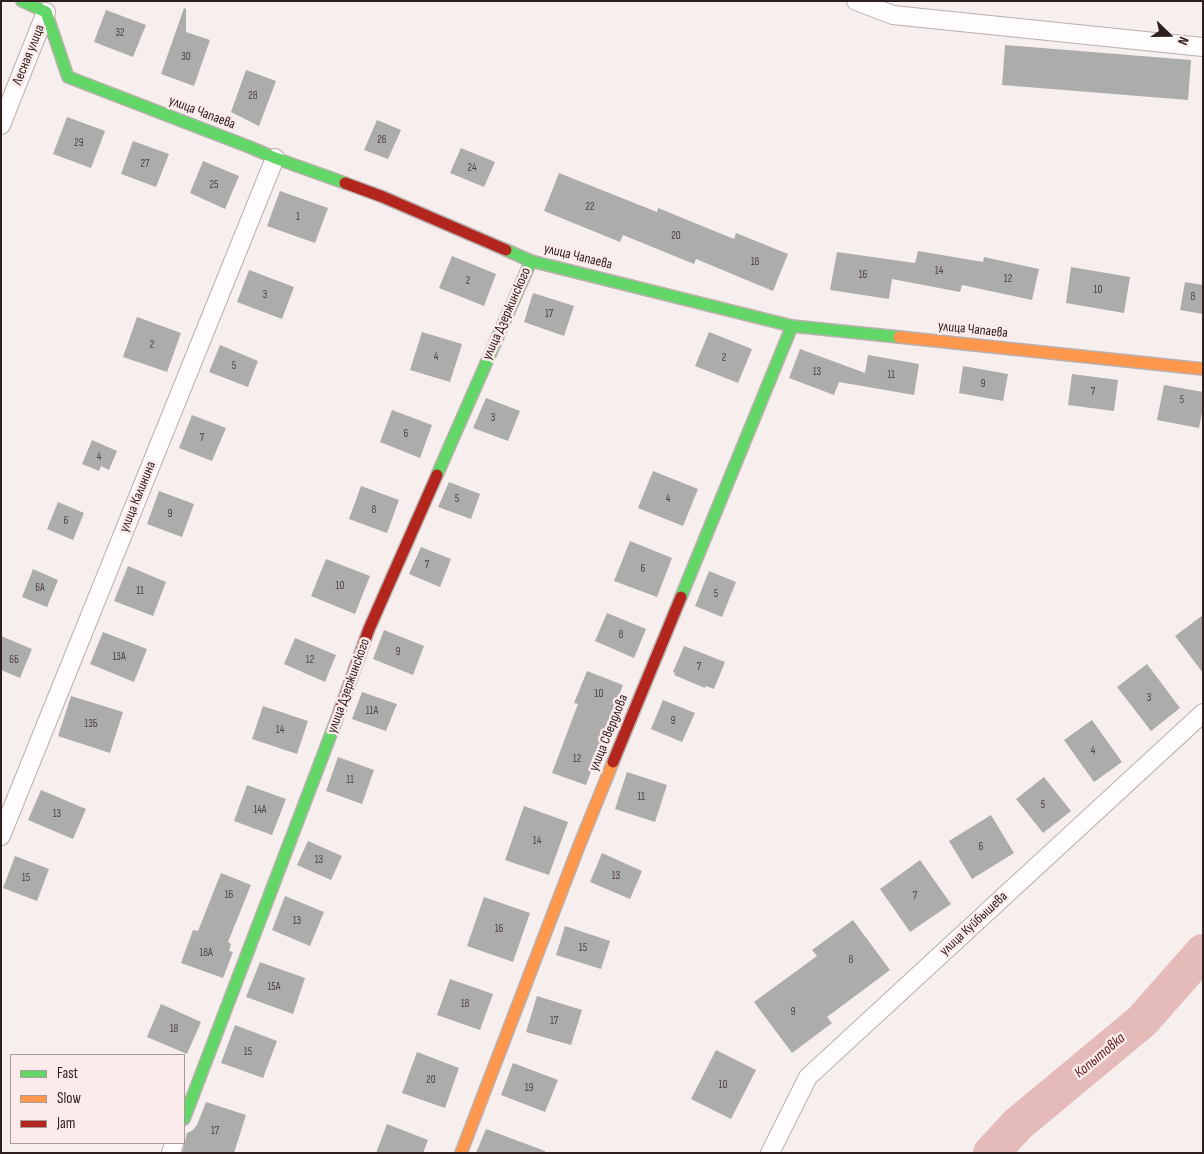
<!DOCTYPE html>
<meta charset="utf-8">
<style>
body{margin:0}
#map{position:relative;width:1204px;height:1154px;overflow:hidden;background:#f7eeee;font-family:"Sofia Sans Condensed",sans-serif}
canvas{display:block}
.frame{position:absolute;inset:0;border:2px solid #2e201f;pointer-events:none}
.legend{position:absolute;left:10px;top:1054px;width:175px;height:90px;box-sizing:border-box;background:#fbebea;border:1px solid #a99a99;margin:0;padding:6px 9px;list-style:none;font-size:15px;color:#2e201f}
.legend li{display:flex;align-items:center;gap:10px;height:25px}
.legend b{width:25px;border:1px solid #a99a99}
.north{position:absolute;left:1144px;top:10px;width:50px;height:50px;-webkit-text-stroke:4px #fbebea;paint-order:stroke;rotate:112deg;font-size:14px;font-weight:700;line-height:20px;text-align:center;color:#2e201f}
.north::after{content:'';display:block;margin:auto;width:18px;height:22px;background:#2e201f;clip-path:polygon(50% 0,100% 100%,50% 72%,0 100%)}
</style>
<div id="map">
<canvas width="1204" height="1154"></canvas>
<div class="frame"></div>
<ul class="legend">
<li><b style="height:6px;background:#63d668"></b>Fast</li>
<li><b style="height:6px;background:#ff974d"></b>Slow</li>
<li><b style="height:6px;background:#b3261e"></b>Jam</li>
</ul>
<div class="north">N</div>
</div>
<script>
const ctx = document.querySelector('canvas').getContext('2d');
ctx.lineJoin = 'round';
const shape = rows => new Path2D(rows.map(r => 'M' + r).join(''));
function trace(path, color, width, dash) { ctx.strokeStyle = color; ctx.lineWidth = width; ctx.lineCap = dash ? 'butt' : 'round'; ctx.setLineDash(dash || []); ctx.stroke(path); }
function fill(path, color) { ctx.fillStyle = color; ctx.fill(path, 'evenodd'); }
function label(font, color, halo, rows, align = 'center') {
  ctx.font = font + ' "Sofia Sans Condensed",sans-serif'; ctx.lineWidth = 5; ctx.setLineDash([]); ctx.textBaseline = 'middle'; ctx.strokeStyle = halo; ctx.fillStyle = color; for (const [text, x, y, turn = 0] of rows) {
    ctx.save(); ctx.translate(x, y); ctx.rotate((+turn || 0) * Math.PI / 180); ctx.textAlign = isNaN(turn) ? turn : align; if (halo) ctx.strokeText(text, 0, 0); ctx.fillText(text, 0, 0); ctx.restore();
  }
}
const river = shape([
 [991,1153,1018,1124,1142,1021,1203,952]
]);
const building = shape([
 [184,8,186,9,186,32,210,40,194,86,161,74],
 [106,10,146,25,133,57,94,42],
 [1005,45,1191,60,1188,100,1002,85],
 [246,70,276,81,259,126,231,112],
 [67,117,105,131,91,168,53,154],
 [377,120,401,130,388,159,364,150],
 [133,141,169,154,156,187,121,174],
 [461,148,495,162,484,187,450,173],
 [203,161,239,176,225,209,190,193],
 [559,173,657,212,658,208,734,239,736,233,788,254,773,291,696,259,694,264,623,235,620,242,544,211],
 [280,191,328,208,315,243,267,226],
 [918,251,983,262,984,257,1039,269,1032,300,962,285,960,292,892,279,889,299,830,290,837,252,915,263],
 [452,256,496,274,484,306,439,288],
 [1071,267,1130,277,1124,313,1066,303],
 [249,270,294,287,282,319,237,302],
 [1185,282,1203,285,1203,314,1180,310],
 [533,293,574,306,564,336,524,322],
 [137,317,181,333,167,372,123,357],
 [422,332,462,344,450,382,410,370],
 [709,332,752,349,738,383,695,366],
 [220,345,258,361,248,387,209,372],
 [800,349,865,373,868,355,919,364,914,395,839,382,834,395,789,378],
 [963,366,1008,374,1003,401,959,393],
 [1072,374,1118,380,1114,411,1068,405],
 [1164,385,1203,392,1203,408,1199,428,1157,420],
 [486,398,520,411,508,441,473,428],
 [392,410,432,425,420,458,380,442],
 [192,415,226,428,212,461,179,448],
 [92,440,117,451,109,470,101,466,99,471,82,464],
 [653,471,698,489,683,526,638,508],
 [449,482,480,494,471,519,438,507],
 [361,486,399,500,387,533,349,519],
 [159,491,194,504,182,537,147,524],
 [58,502,84,513,73,540,47,529],
 [630,541,672,558,657,597,614,581],
 [421,547,451,559,440,587,409,574],
 [326,559,370,576,355,614,311,596],
 [128,566,166,582,153,616,114,601],
 [33,569,58,580,47,607,22,597],
 [709,571,736,582,722,617,695,606],
 [607,613,646,629,634,658,595,641],
 [1203,615,1203,673,1175,636],
 [384,630,424,646,413,675,373,659],
 [103,632,147,649,134,682,90,664],
 [1,636,32,649,20,678,1,670],
 [295,638,336,655,325,682,284,664],
 [684,646,725,662,714,689,706,686,705,688,674,675,675,673,673,672],
 [1147,664,1180,708,1151,731,1117,687],
 [587,671,623,685,586,785,552,773,578,704,574,703],
 [362,692,397,704,386,731,352,719],
 [71,696,123,712,110,753,58,736],
 [663,700,695,713,682,742,651,729],
 [263,706,308,721,297,754,252,739],
 [1092,720,1122,762,1094,782,1064,740],
 [338,757,374,770,362,804,326,791],
 [627,772,667,785,655,822,615,809],
 [1044,777,1071,811,1043,833,1016,799],
 [247,785,286,799,272,835,234,821],
 [41,790,86,809,73,839,28,820],
 [524,806,568,822,549,875,505,860],
 [991,815,1014,853,972,879,949,841],
 [308,841,342,856,331,880,297,865],
 [602,853,642,871,630,899,590,882],
 [15,856,49,869,37,901,3,888],
 [920,860,951,904,910,932,880,889],
 [221,873,251,885,228,942,231,944,229,951,233,952,223,978,181,963,193,930,198,931],
 [285,896,324,912,310,946,272,930],
 [484,897,530,913,513,962,467,946],
 [853,920,890,970,827,1017,832,1023,792,1053,754,1002,817,956,812,950],
 [565,926,610,941,601,969,556,955],
 [260,962,305,978,293,1014,246,997],
 [450,979,493,994,480,1030,437,1015],
 [537,996,582,1010,571,1045,526,1032],
 [161,1004,201,1022,187,1054,147,1037],
 [235,1025,277,1041,263,1078,221,1063],
 [716,1050,756,1070,731,1119,691,1099],
 [417,1052,459,1068,445,1108,402,1093],
 [513,1063,558,1080,545,1112,501,1095],
 [206,1102,246,1115,234,1153,182,1153,187,1133,193,1130,197,1125],
 [387,1124,428,1140,423,1153,376,1153],
 [486,1129,545,1151,545,1153,476,1153]
]);
const street = shape([
 [856,1,893,15,1203,47],
 [1,125,46,12],
 [1,836,275,158],
 [171,1153,174,1143],
 [770,1153,808,1077,1203,713]
]);
const fast = shape([
 [22,1,46,12,68,77,252,148,275,158,345,183],
 [506,250,531,261,792,326,899,337],
 [437,475,531,261],
 [681,597,792,326],
 [184,1119,336,721]
]);
const slow = shape([
 [899,337,1203,369],
 [461,1153,577,851,613,762]
]);
const jam = shape([
 [345,183,383,197,506,250],
 [336,721,369,629,437,475],
 [613,762,681,597]
]);
const numberNames = [
 ["32",120,33],
 ["30",186,57],
 ["28",253,96],
 ["26",382,140],
 ["29",79,143],
 ["27",145,164],
 ["24",472,168],
 ["25",214,185],
 ["22",590,207],
 ["1",298,217],
 ["20",676,236],
 ["18",755,262],
 ["14",939,271],
 ["16",863,275],
 ["12",1008,279],
 ["2",468,281],
 ["10",1098,290],
 ["3",265,295],
 ["8",1193,297],
 ["17",549,314],
 ["2",152,345],
 ["4",436,357],
 ["2",724,358],
 ["5",234,366],
 ["13",817,372],
 ["11",891,375],
 ["9",983,384],
 ["7",1093,392],
 ["5",1182,400],
 ["3",493,418],
 ["6",406,434],
 ["7",202,438],
 ["4",99,457],
 ["5",457,499],
 ["4",668,499],
 ["8",374,510],
 ["9",170,514],
 ["6",66,521],
 ["7",427,565],
 ["6",643,569],
 ["10",340,586],
 ["6А",40,588],
 ["11",140,591],
 ["5",716,594],
 ["8",621,635],
 ["9",398,652],
 ["13А",119,657],
 ["6Б",14,660],
 ["12",310,660],
 ["7",699,667],
 ["10",599,694],
 ["3",1149,698],
 ["11А",372,711],
 ["9",673,721],
 ["13Б",91,724],
 ["14",280,730],
 ["4",1093,751],
 ["12",577,759],
 ["11",350,780],
 ["11",641,797],
 ["5",1043,805],
 ["14А",260,810],
 ["13",57,814],
 ["14",537,841],
 ["6",981,847],
 ["13",319,860],
 ["13",616,876],
 ["15",26,878],
 ["16",229,895],
 ["7",915,896],
 ["13",297,921],
 ["16",499,929],
 ["15",583,948],
 ["18А",206,953],
 ["8",851,960],
 ["15А",274,987],
 ["18",465,1004],
 ["9",793,1012],
 ["17",554,1021],
 ["18",174,1029],
 ["15",248,1052],
 ["20",431,1080],
 ["10",723,1085],
 ["19",529,1088],
 ["17",215,1131]
];
const streetNames = [
 ["Лесная улица",29,55,-68],
 ["улица Чапаева",202,113,21],
 ["улица Чапаева",578,257,14],
 ["улица Дзержинского",507,314,-66],
 ["улица Чапаева",973,330,6],
 ["улица Калинина",138,497,-68],
 ["улица Дзержинского",349,686,-70],
 ["улица Свердлова",609,733,-68],
 ["улица Куйбышева",974,924,-43]
];
const waterNames = [
 ["Копытовка",1100,1056,-40]
];
trace(river, '#e4bbb9', 36);
fill(building, '#acadaa');
trace(street, '#b9afaf', 20);
trace(fast, '#b9afaf', 14);
trace(slow, '#b9afaf', 14);
trace(jam, '#b9afaf', 14);
trace(street, '#fefcfc', 18);
trace(fast, '#63d668', 11);
trace(slow, '#ff974d', 11);
trace(jam, '#b3261e', 11);
label('11px', '#4e4342', null, numberNames);
label('14px', '#2e201f', '#fbebea', streetNames);
label('italic 15px', '#5d1c1e', '#fbebea', waterNames);
</script>
